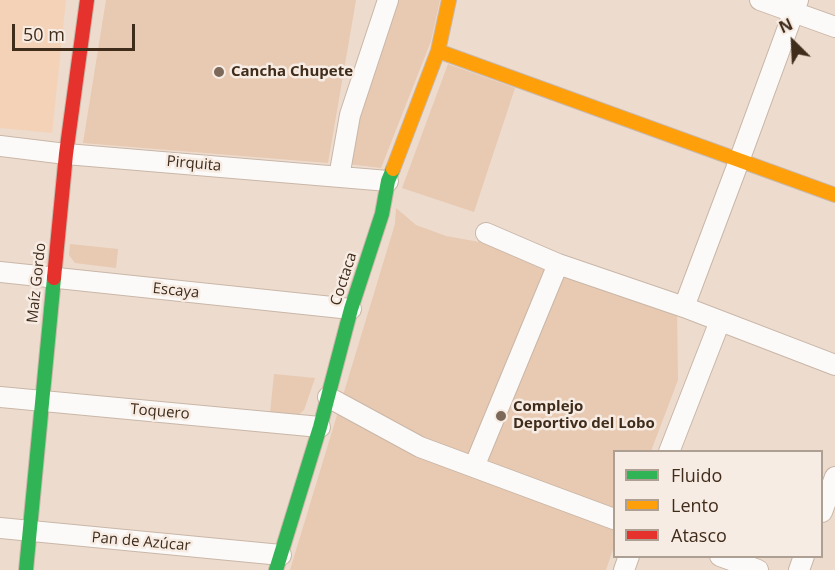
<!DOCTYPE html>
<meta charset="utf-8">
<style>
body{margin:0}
#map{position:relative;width:835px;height:570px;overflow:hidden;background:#eddbce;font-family:"Open Sans",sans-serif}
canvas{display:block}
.legend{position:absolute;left:613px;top:450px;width:210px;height:108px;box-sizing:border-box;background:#f7ece3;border:2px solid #ae9f93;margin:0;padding:8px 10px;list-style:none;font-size:18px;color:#402c1b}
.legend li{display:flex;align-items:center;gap:12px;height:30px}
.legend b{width:30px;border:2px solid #ae9f93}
.north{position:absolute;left:763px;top:12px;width:60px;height:60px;-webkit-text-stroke:4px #f7ece3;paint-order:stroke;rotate:336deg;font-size:16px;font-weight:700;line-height:24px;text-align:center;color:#402c1b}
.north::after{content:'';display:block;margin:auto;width:21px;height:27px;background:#402c1b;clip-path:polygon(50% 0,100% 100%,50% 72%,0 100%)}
.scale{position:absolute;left:12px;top:24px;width:123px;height:27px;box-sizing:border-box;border:3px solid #402c1b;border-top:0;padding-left:8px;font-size:18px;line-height:21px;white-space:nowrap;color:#402c1b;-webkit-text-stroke:4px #f7ece3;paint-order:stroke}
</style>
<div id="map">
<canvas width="835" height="570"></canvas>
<ul class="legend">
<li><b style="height:8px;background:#30b455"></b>Fluido</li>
<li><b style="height:8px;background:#ff9f0a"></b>Lento</li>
<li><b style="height:8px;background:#e5322d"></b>Atasco</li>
</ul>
<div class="north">N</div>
<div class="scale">50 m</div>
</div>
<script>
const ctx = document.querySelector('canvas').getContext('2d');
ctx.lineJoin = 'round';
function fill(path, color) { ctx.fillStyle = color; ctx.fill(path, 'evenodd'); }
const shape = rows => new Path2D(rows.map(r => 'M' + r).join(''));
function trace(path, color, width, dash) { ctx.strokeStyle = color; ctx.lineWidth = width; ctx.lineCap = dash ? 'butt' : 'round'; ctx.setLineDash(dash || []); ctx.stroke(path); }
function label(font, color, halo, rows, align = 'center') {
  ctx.font = font + ' "Open Sans",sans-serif'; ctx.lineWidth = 5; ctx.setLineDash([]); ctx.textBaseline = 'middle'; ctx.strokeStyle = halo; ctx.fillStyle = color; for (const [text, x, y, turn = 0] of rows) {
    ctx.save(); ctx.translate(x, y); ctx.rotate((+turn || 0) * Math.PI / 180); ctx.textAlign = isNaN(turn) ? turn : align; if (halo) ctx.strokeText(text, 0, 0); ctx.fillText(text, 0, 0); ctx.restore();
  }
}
const built = shape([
 [0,0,66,0,52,133,0,128]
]);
const green = shape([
 [106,0,356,0,328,163,83,143],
 [397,0,440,0,431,41,381,168,348,164,355,122,375,57],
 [448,64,515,88,474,212,402,188],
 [396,208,416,225,446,236,485,243,677,310,678,380,651,451,614,452,614,546,606,570,290,570,395,224],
 [70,244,118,249,116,268,75,263,69,255],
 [274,374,315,378,304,410,297,416,270,413]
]);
const street = shape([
 [760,0,835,27],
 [0,146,66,154,388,181],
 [339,177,350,115,388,0],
 [486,233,558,264,684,307,835,365],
 [0,272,351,309],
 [684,307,739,161,798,0],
 [0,397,320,427],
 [328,397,420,447,614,519],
 [669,452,720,321],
 [474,467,558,264],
 [822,512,835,477],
 [0,528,281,555],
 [720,556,758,570],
 [624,570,629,556],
 [799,570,804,556]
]);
const fast = shape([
 [26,570,54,278],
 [276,570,320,427,351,309,382,214,388,181,393,169]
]);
const slow = shape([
 [438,51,835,195],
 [393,169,438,51,449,0]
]);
const jam = shape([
 [54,278,66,154,87,0]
]);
const markers = [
 [219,72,6,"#7d695a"],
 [501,416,6,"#7d695a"]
];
const poiNames = [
 ["Cancha Chupete",231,72],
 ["Complejo",513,407],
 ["Deportivo del Lobo",513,424]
];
const streetNames = [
 ["Pirquita",194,164,5],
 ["Coctaca",344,279,-72],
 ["Maíz Gordo",37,283,-84],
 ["Escaya",176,291,6],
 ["Toquero",160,412,5],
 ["Pan de Azúcar",141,542,5]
];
fill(built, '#f4d2b7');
fill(green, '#e8c9b1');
trace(street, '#c9b7a8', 22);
trace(fast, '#c9b7a8', 16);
trace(slow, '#c9b7a8', 16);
trace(jam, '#c9b7a8', 16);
trace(street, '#fcfaf8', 20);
trace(fast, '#30b455', 14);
trace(slow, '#ff9f0a', 14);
trace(jam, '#e5322d', 14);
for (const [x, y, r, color] of markers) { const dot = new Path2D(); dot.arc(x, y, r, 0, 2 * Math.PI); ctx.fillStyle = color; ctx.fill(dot); trace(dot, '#f7ece3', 2); }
label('bold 15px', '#402c1b', '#f7ece3', poiNames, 'left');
label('15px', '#402c1b', '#f7ece3', streetNames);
</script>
